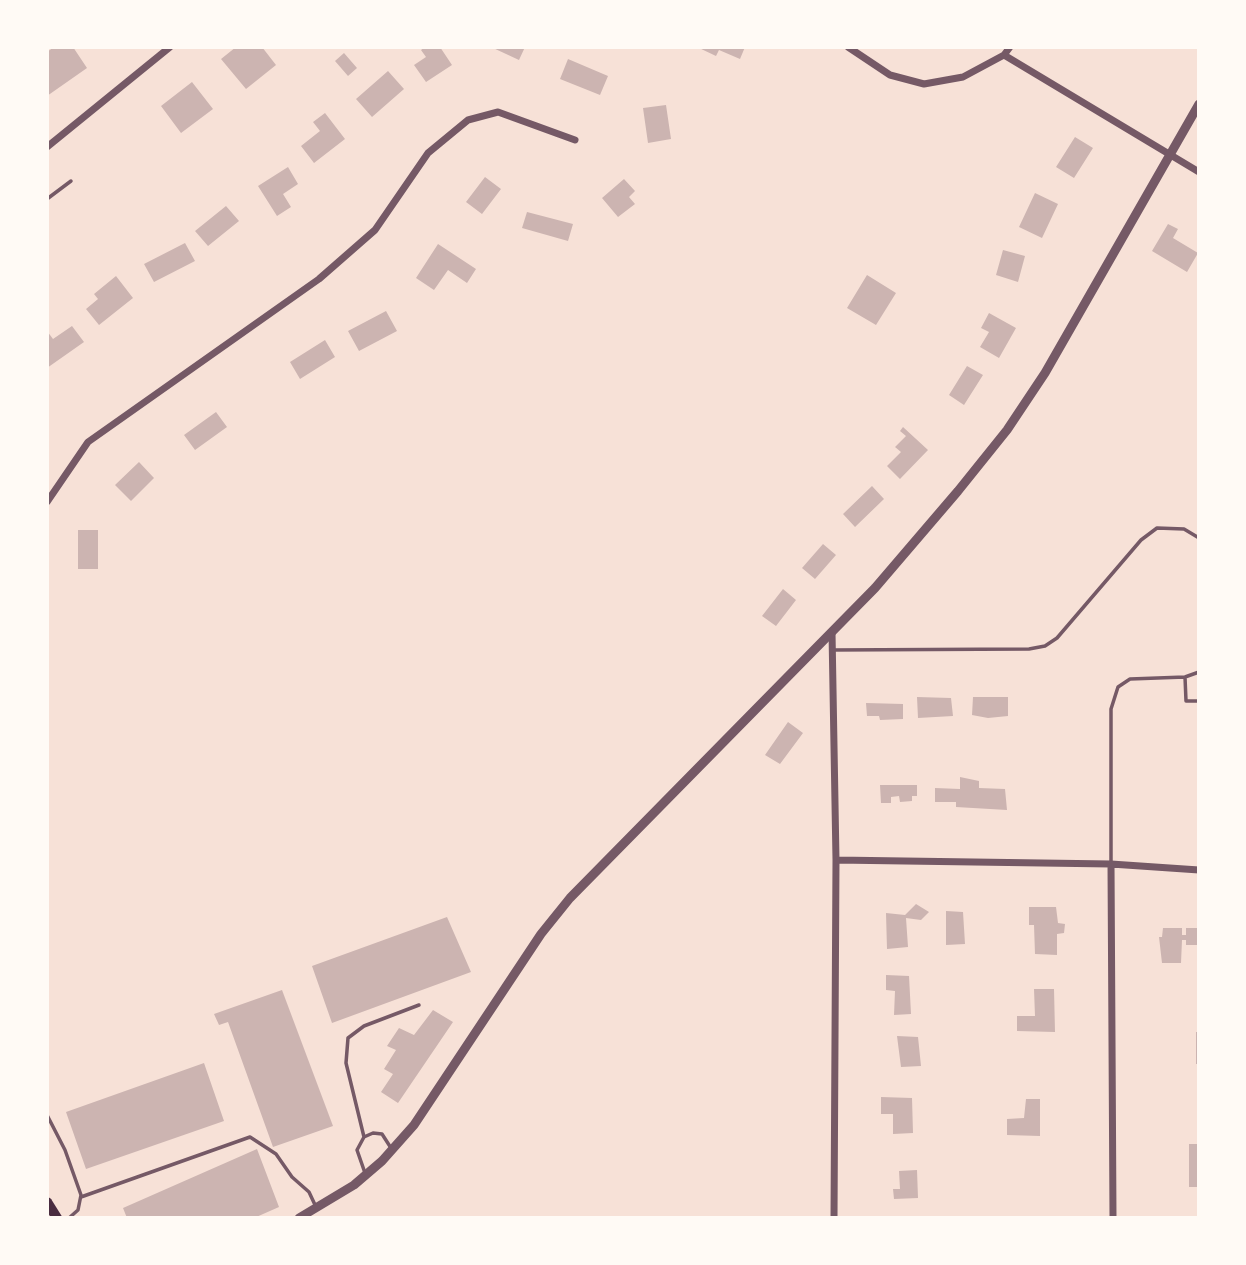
<!DOCTYPE html>
<style>
body{margin:0}
#map{position:relative;width:1246px;height:1265px;overflow:hidden;background:#f7e1d7;font-family:"Roboto Condensed",sans-serif}
canvas{display:block}
.frame{position:absolute;inset:0;border:49px solid #fffaf5;pointer-events:none}
</style>
<div id="map">
<canvas width="1246" height="1265"></canvas>
<div class="frame"></div>
</div>
<script>
const ctx = document.querySelector('canvas').getContext('2d');
ctx.lineJoin = 'round';
function fill(path, color) { ctx.fillStyle = color; ctx.fill(path, 'evenodd'); }
const shape = rows => new Path2D(rows.map(r => 'M' + r).join(''));
function trace(path, color, width, dash) { ctx.strokeStyle = color; ctx.lineWidth = width; ctx.lineCap = dash ? 'butt' : 'round'; ctx.setLineDash(dash || []); ctx.stroke(path); }
const building = shape([
 [54,47,73,47,87,68,47,96,47,52],
 [236,47,262,47,276,65,246,89,221,59],
 [425,47,440,47,452,65,426,82,414,65,426,57,421,50],
 [491,47,525,47,519,60],
 [697,47,745,47,740,59,719,50,716,56],
 [344,53,357,68,348,76,335,61],
 [568,59,608,76,600,95,560,79],
 [388,71,404,89,372,117,356,99],
 [192,82,213,109,181,133,161,106],
 [666,105,671,139,648,143,643,108],
 [325,113,345,139,314,163,301,146,320,131,313,122],
 [1075,137,1093,148,1074,178,1056,167],
 [288,167,298,184,283,194,291,207,277,216,258,186],
 [485,177,501,189,482,214,466,202],
 [624,179,635,191,629,197,635,204,618,217,602,198],
 [1035,193,1058,204,1042,238,1019,227],
 [226,206,239,221,208,246,195,231],
 [527,212,573,224,568,241,522,228],
 [1168,224,1178,229,1173,238,1198,253,1187,272,1152,251],
 [185,243,195,261,154,282,144,264],
 [438,244,476,269,467,283,448,270,434,290,416,278],
 [1003,250,1025,256,1018,282,996,275],
 [867,275,896,293,876,325,847,308],
 [116,276,133,298,99,325,86,309,98,299,94,294],
 [386,311,397,331,359,351,348,331],
 [989,313,1016,328,999,358,980,347,989,332,981,328],
 [72,326,84,342,47,368,47,331,53,339],
 [325,340,335,357,300,379,290,362],
 [967,366,983,375,964,405,949,395],
 [216,412,227,427,195,450,184,435],
 [903,427,928,450,900,479,887,466,901,452,895,447,906,436,900,431],
 [139,462,154,478,131,501,115,485],
 [872,486,884,499,855,527,843,514],
 [78,530,98,530,98,569,78,569],
 [823,544,836,555,815,579,802,568],
 [783,589,796,600,776,626,762,616],
 [917,697,951,698,953,716,918,718],
 [973,697,1008,697,1008,716,988,718,972,715],
 [866,703,903,704,903,719,880,720,879,716,867,716],
 [788,722,803,733,780,764,765,755],
 [960,777,979,781,979,788,1005,789,1007,810,956,807,956,802,935,802,935,788,960,789],
 [880,785,917,785,917,796,912,796,912,801,900,802,899,796,891,797,891,803,881,803],
 [916,904,929,912,921,920,906,918,908,947,887,949,886,913,905,915],
 [1029,907,1056,907,1058,923,1065,924,1064,933,1057,934,1057,955,1035,954,1034,925,1029,925],
 [946,911,963,912,965,944,946,945],
 [447,917,471,972,332,1023,312,966],
 [1163,928,1182,928,1182,935,1186,935,1186,928,1199,928,1199,945,1186,945,1186,940,1182,940,1181,963,1162,963,1159,937,1162,937],
 [886,975,909,976,911,1014,894,1015,895,991,886,990],
 [1034,989,1054,989,1055,1032,1017,1031,1017,1016,1035,1016],
 [282,990,333,1126,273,1147,228,1022,219,1025,214,1014],
 [433,1010,453,1022,398,1103,381,1092,393,1074,384,1069,396,1050,387,1046,399,1028,414,1035],
 [1196,1032,1199,1032,1199,1064,1196,1064],
 [897,1036,918,1037,921,1066,901,1067],
 [204,1063,224,1121,86,1169,66,1112],
 [881,1097,912,1098,913,1133,893,1134,893,1114,881,1114],
 [1026,1099,1040,1099,1040,1136,1007,1135,1007,1119,1024,1118],
 [1189,1144,1199,1144,1199,1187,1189,1187],
 [257,1149,279,1207,254,1218,127,1218,123,1208],
 [917,1170,918,1198,894,1199,893,1189,900,1189,899,1171]
]);
const service = shape([
 [47,199,71,181],
 [832,650,1029,649,1045,646,1057,638,1141,540,1157,528,1184,529,1199,538],
 [1185,677,1186,701,1199,701],
 [1111,862,1111,709,1118,687,1130,679,1185,677,1199,672],
 [47,1115,65,1150,81,1195,78,1210,69,1218],
 [364,1137,346,1063,348,1038,364,1026,419,1005],
 [365,1173,357,1150,364,1137,373,1133,382,1134,391,1148],
 [81,1197,250,1137,276,1154,292,1177,309,1192,316,1207]
]);
const minor = shape([
 [848,47,890,75,924,84,963,77,1004,55,1010,47],
 [1004,55,1199,172],
 [47,147,170,47],
 [47,502,88,442,319,279,375,230,428,153,468,120,498,112,575,140],
 [832,632,836,860,834,1218],
 [836,860,1111,864,1199,870],
 [1111,864,1113,1218]
]);
const tertiary = shape([
 [299,1218,354,1185,382,1161,414,1125,541,934,570,898,875,588,958,491,1007,430,1045,373,1199,104]
]);
const primary = shape([
 [47,1202,57,1218]
]);
fill(building, '#ccb4b1');
trace(service, '#755966', 3.5);
trace(minor, '#755966', 7);
trace(tertiary, '#755966', 9);
trace(primary, '#4a2c40', 10);
</script>
